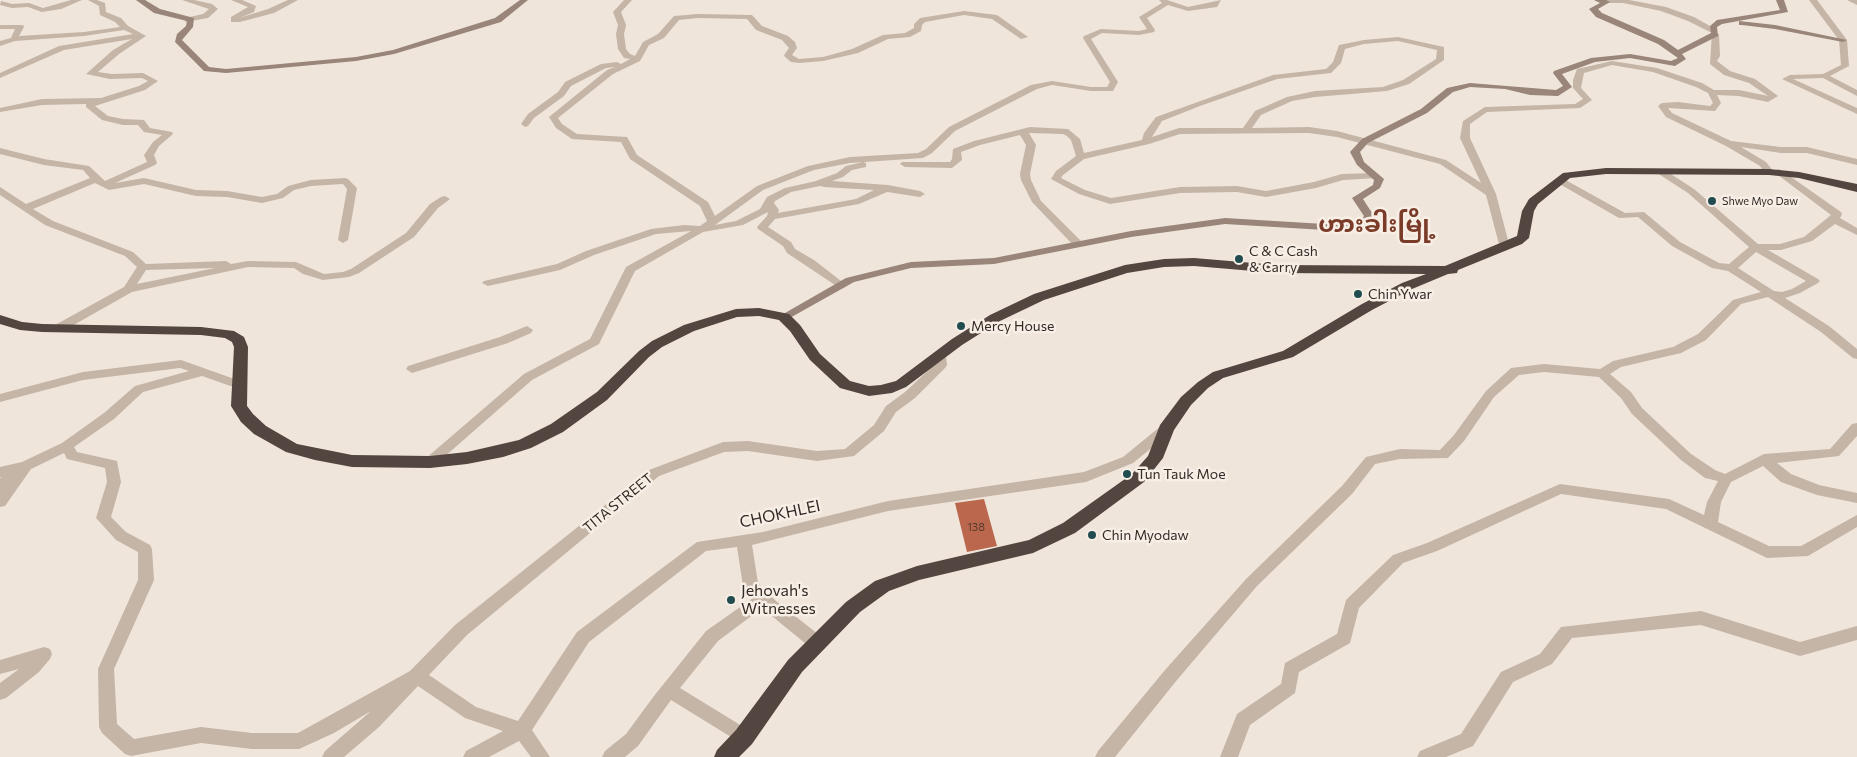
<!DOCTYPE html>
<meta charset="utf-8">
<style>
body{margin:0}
canvas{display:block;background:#efe5da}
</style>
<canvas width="1857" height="757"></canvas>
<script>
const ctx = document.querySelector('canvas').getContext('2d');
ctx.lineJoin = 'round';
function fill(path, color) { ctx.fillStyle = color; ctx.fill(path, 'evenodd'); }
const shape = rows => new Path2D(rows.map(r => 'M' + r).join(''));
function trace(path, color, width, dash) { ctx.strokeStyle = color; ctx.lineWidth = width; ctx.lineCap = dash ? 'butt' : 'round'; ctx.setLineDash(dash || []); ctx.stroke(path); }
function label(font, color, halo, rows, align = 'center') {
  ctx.font = font + ' Commissioner,"Noto Sans Myanmar",sans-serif'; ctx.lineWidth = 5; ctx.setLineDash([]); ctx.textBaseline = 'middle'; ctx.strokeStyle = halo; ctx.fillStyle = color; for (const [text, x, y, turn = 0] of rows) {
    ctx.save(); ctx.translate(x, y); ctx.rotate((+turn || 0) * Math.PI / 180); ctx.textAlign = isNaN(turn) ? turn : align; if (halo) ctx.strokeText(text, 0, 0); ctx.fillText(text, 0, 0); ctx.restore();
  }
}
const building = shape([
 [984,499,997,546,967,552,955,503]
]);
const street = shape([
 [71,0,82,0,61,9,42,12,28,7,12,8,0,5,1,1,12,4,29,3,43,8,71,0],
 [88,0,97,0,105,3,106,12,121,18,128,26,146,36,119,54,98,72,112,74,143,73,158,81,145,90,95,106,108,116,123,119,144,120,150,128,172,132,173,134,159,146,154,155,157,163,155,165,115,183,144,178,196,190,227,191,262,197,277,194,288,186,311,180,345,178,348,179,357,188,348,240,343,243,338,240,347,189,343,184,311,186,294,190,283,198,262,203,227,197,196,196,144,184,109,190,95,183,33,209,53,221,133,252,146,264,226,261,231,264,248,261,296,262,324,274,343,272,351,269,406,233,430,204,441,197,445,196,450,199,438,208,414,237,359,273,349,277,323,280,303,274,294,268,248,267,132,292,63,331,55,331,53,328,55,325,124,287,137,267,125,256,45,225,0,195,0,187,26,204,90,178,83,170,44,165,0,154,0,148,44,159,89,166,105,181,147,162,144,155,153,142,162,135,144,132,138,125,123,125,102,120,86,107,86,104,42,105,0,112,0,108,42,99,101,98,139,86,148,81,142,78,110,79,86,74,113,50,132,39,64,50,0,78,0,73,59,46,133,34,124,30,84,36,15,41,0,46,0,41,11,38,15,29,0,29,0,25,23,25,24,27,19,36,84,32,120,27,115,22,100,15,99,6,88,0],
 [215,268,137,284,146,270,215,268],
 [182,0,194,0,212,4,218,9,208,18,185,22,185,18,203,14,209,9,182,0],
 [231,0,242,0,256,6,254,12,239,18,268,9,288,0,298,0,274,13,240,22,231,22,231,17,248,7,231,0],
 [624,0,632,0,621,12,626,25,624,34,626,49,630,54,635,56,643,42,658,34,674,16,698,14,752,15,762,26,788,36,795,42,797,48,792,55,799,59,823,57,852,49,883,35,905,33,914,28,914,24,920,18,964,11,997,15,1028,37,1021,39,992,19,964,15,925,22,922,25,921,31,910,37,888,39,858,53,823,61,799,63,791,62,785,57,784,55,789,48,782,40,756,30,747,19,698,18,679,20,664,38,649,45,640,61,613,74,558,118,562,124,577,134,627,137,637,155,708,202,715,216,757,186,808,166,850,157,918,153,926,149,949,127,1031,85,1052,81,1091,87,1107,87,1110,82,1083,38,1084,36,1101,29,1139,31,1147,29,1139,17,1162,3,1159,0,1167,0,1188,7,1221,0,1217,7,1188,11,1168,5,1147,18,1155,30,1154,32,1139,35,1102,33,1091,39,1118,82,1113,91,1091,91,1052,85,1037,89,955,131,932,153,923,158,850,163,814,170,763,190,715,225,736,221,760,209,767,197,785,188,816,181,837,173,846,166,863,162,866,163,866,167,852,170,843,177,832,181,888,185,920,191,925,194,920,197,887,192,859,204,775,219,768,227,791,242,795,249,814,260,845,284,847,286,841,289,787,253,783,246,758,229,757,227,767,216,768,212,743,225,703,232,635,271,599,344,532,380,435,465,425,465,423,462,425,459,524,374,590,339,626,267,691,231,656,234,594,255,560,270,488,286,482,283,484,281,557,264,586,251,651,229,684,225,700,226,707,221,700,206,630,159,621,142,572,139,556,128,549,117,607,70,615,67,606,68,571,86,564,96,534,118,528,126,525,127,521,124,528,114,558,92,565,82,601,64,617,62,621,64,630,59,624,58,618,49,616,34,618,25,613,12,624,0],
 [820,186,824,187,874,190,856,199,778,213,779,210,774,203,775,201,791,192,820,186],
 [1606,0,1629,0,1666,7,1694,17,1717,30,1710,32,1688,21,1661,11,1623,3,1604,3,1602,2,1606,0],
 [1809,0,1817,0,1847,40,1849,66,1830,76,1857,90,1857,96,1823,78,1793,79,1857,108,1857,114,1782,79,1790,75,1823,74,1841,65,1839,40,1809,0],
 [1847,0,1857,0,1857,5,1847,0],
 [1712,32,1719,34,1720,56,1717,61,1730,71,1755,79,1778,96,1768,102,1739,96,1717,95,1721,103,1715,111,1668,108,1672,113,1731,141,1781,147,1807,147,1857,159,1857,165,1807,153,1781,153,1741,147,1766,162,1774,172,1778,169,1781,170,1841,212,1842,214,1840,218,1857,228,1857,235,1835,224,1812,241,1781,250,1768,250,1818,279,1820,281,1818,283,1800,293,1785,298,1829,326,1857,349,1857,359,1853,358,1821,332,1768,297,1741,304,1706,340,1681,353,1621,367,1610,374,1631,392,1642,408,1691,454,1715,470,1725,474,1764,454,1830,449,1852,424,1857,423,1857,436,1839,456,1777,463,1791,474,1819,485,1857,493,1857,503,1817,495,1781,482,1763,466,1731,482,1721,502,1718,522,1769,546,1801,546,1857,515,1857,527,1808,556,1767,558,1666,509,1561,494,1437,551,1403,563,1359,608,1350,643,1299,672,1295,693,1250,725,1238,757,1220,757,1237,714,1281,684,1285,663,1337,634,1346,600,1393,555,1427,543,1560,484,1669,499,1704,515,1707,502,1718,481,1705,478,1681,460,1632,414,1621,398,1599,377,1544,372,1519,375,1494,397,1464,441,1448,458,1400,459,1375,464,1352,494,1257,586,1177,680,1115,757,1095,757,1098,751,1165,670,1247,578,1342,486,1366,457,1400,449,1440,450,1454,435,1486,391,1511,368,1544,364,1600,369,1613,361,1673,347,1698,334,1733,300,1761,292,1728,271,1712,268,1672,246,1638,217,1619,218,1556,182,1556,178,1562,178,1625,213,1644,212,1680,242,1719,263,1729,264,1749,247,1688,193,1657,173,1657,169,1663,169,1694,189,1758,244,1780,244,1804,237,1831,215,1774,172,1769,175,1766,174,1760,166,1726,146,1666,117,1658,106,1662,103,1678,102,1710,106,1713,103,1708,93,1696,87,1653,72,1612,65,1584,73,1581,88,1592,100,1580,108,1487,112,1470,124,1470,138,1496,194,1510,248,1505,251,1500,248,1486,195,1440,164,1337,137,1309,133,1180,134,1149,144,1084,159,1063,175,1061,178,1085,190,1111,198,1180,187,1237,186,1266,191,1314,182,1342,174,1375,173,1378,174,1378,178,1343,180,1316,188,1266,197,1237,192,1180,193,1110,204,1079,194,1051,179,1056,171,1076,156,1071,140,1067,136,1063,134,1029,133,1036,145,1030,174,1031,180,1041,201,1082,242,1083,244,1082,246,1078,247,1074,246,1032,202,1021,180,1020,174,1026,145,1020,135,980,145,961,152,962,160,952,168,905,167,900,164,902,162,950,162,952,159,953,149,974,141,1030,127,1068,129,1080,139,1084,153,1142,140,1144,133,1156,117,1273,75,1326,69,1333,62,1339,45,1364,40,1398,37,1444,47,1444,60,1409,84,1387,91,1315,97,1292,101,1261,115,1252,128,1309,127,1337,131,1446,160,1481,183,1460,138,1463,121,1485,107,1575,104,1583,99,1573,88,1573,80,1577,69,1612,61,1657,68,1702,83,1714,90,1739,90,1768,96,1749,83,1724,75,1710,64,1712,32],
 [1398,41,1437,50,1436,59,1403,80,1383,87,1315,91,1287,97,1255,111,1243,128,1179,128,1152,137,1162,121,1200,106,1277,79,1331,73,1341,63,1345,49,1364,44,1398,41],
 [1756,252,1806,281,1792,289,1782,292,1774,291,1738,268,1756,252],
 [527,326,533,330,531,333,508,343,412,373,406,369,408,366,500,337,527,326],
 [940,353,946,357,947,365,945,368,915,398,896,412,884,431,854,456,817,461,748,451,724,452,659,476,467,635,429,675,476,707,518,721,577,632,697,542,763,532,888,501,1084,472,1123,457,1161,426,1171,426,1173,429,1171,432,1133,463,1086,482,888,511,752,545,758,583,776,601,823,638,825,643,823,648,817,650,811,648,762,608,718,641,680,688,750,731,753,737,750,743,744,745,671,700,638,746,625,757,602,757,605,751,626,734,654,696,706,631,753,598,743,586,737,547,706,551,589,642,532,730,550,757,531,757,519,741,489,757,463,757,466,751,503,731,465,718,418,686,379,727,344,757,322,757,325,751,371,711,334,733,299,749,252,749,201,743,131,756,125,754,102,733,99,727,98,669,138,580,138,552,116,540,96,518,107,482,105,468,67,459,64,453,31,469,5,506,0,507,0,478,2,477,0,477,0,467,22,462,62,443,104,413,135,386,189,371,180,368,83,380,0,402,0,394,83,372,181,360,243,382,245,385,239,389,202,376,143,392,114,419,74,447,77,452,117,461,121,482,111,517,126,532,150,545,152,549,154,580,114,669,117,724,134,739,201,727,252,733,298,733,410,671,455,625,649,470,723,442,748,441,817,451,845,449,874,425,886,406,905,392,935,364,934,357,940,353],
 [1701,611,1800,642,1857,626,1857,640,1800,656,1701,625,1572,638,1552,664,1513,682,1473,746,1446,757,1417,757,1420,751,1461,734,1501,672,1540,654,1561,627,1701,611],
 [44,647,50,649,52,654,50,659,39,672,6,698,0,700,0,683,19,669,0,674,0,660,44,647]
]);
const secondary = shape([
 [136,0,145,0,160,9,194,18,193,27,182,40,209,67,226,69,356,57,393,50,495,18,520,0,528,0,501,22,394,54,356,61,226,73,204,71,175,42,177,34,186,26,187,21,154,13,136,0],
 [1594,0,1606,0,1610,2,1598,9,1602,13,1664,40,1678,50,1711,33,1710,26,1717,20,1780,10,1776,0,1784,0,1788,12,1722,24,1717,27,1718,36,1682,54,1686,59,1675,66,1630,58,1595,62,1562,74,1572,87,1558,96,1530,95,1505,89,1470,87,1453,92,1427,113,1368,143,1360,152,1364,162,1384,179,1380,188,1363,199,1374,216,1367,229,1341,231,1225,224,1131,237,994,264,911,268,854,282,788,319,780,319,778,317,846,278,911,262,994,258,1131,231,1225,218,1341,225,1359,224,1364,216,1352,198,1373,185,1374,180,1357,165,1350,152,1362,139,1421,109,1447,88,1470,83,1556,90,1563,86,1553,73,1554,71,1591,58,1630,54,1671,61,1678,58,1658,44,1596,17,1589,9,1600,3,1594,0],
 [1739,21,1775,25,1847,40,1843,42,1775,29,1742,25,1739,25,1739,21]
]);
const highway = shape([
 [1606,168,1769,169,1799,172,1857,184,1857,192,1799,178,1769,175,1606,174,1570,178,1538,204,1534,211,1529,238,1522,244,1458,270,1457,273,1448,274,1412,289,1372,310,1293,357,1223,378,1208,388,1191,405,1174,430,1163,458,1144,482,1075,533,1033,553,919,580,889,591,860,612,802,672,752,744,739,757,714,757,717,750,736,730,788,660,846,602,875,581,917,566,1029,540,1063,523,1132,474,1148,456,1160,425,1181,397,1198,382,1213,372,1283,351,1362,304,1402,283,1426,274,1277,273,1194,266,1164,267,1127,273,1044,300,1000,321,962,345,906,387,892,393,869,396,840,388,810,360,790,331,779,320,759,316,737,317,694,331,662,347,649,357,607,400,563,432,531,448,503,457,467,464,430,468,352,467,315,460,286,452,254,434,241,422,231,406,234,347,232,342,225,338,201,335,42,332,20,330,0,324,0,315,22,322,42,324,201,327,234,331,244,337,248,347,247,406,253,414,266,426,297,444,352,455,430,456,467,452,519,440,551,424,597,392,639,351,652,341,684,325,736,309,759,308,789,314,800,325,820,354,850,381,869,386,881,385,896,381,952,339,990,315,1034,294,1125,265,1164,259,1194,258,1277,265,1445,266,1517,236,1522,211,1529,199,1563,173,1606,168]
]);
const markers = [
 [1712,201,5,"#214d50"],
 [1239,259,5,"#214d50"],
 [1358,294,5,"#214d50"],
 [961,326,5,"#214d50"],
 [1127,474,5,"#214d50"],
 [1092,535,5,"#214d50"],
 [731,600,5,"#214d50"]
];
const farPoinames = [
 ["Shwe Myo Daw",1722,201]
];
const numberNames = [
 ["138",976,527]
];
const poiNames = [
 ["C & C Cash",1249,251],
 ["& Carry",1249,267],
 ["Chin Ywar",1368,294],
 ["Mercy House",971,326],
 ["Tun Tauk Moe",1137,474],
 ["Chin Myodaw",1102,535]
];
const streetNames = [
 ["TITA STREET",618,503,-39]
];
const nearStreetnames = [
 ["CHOKHLEI",780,514,-12]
];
const nearPoinames = [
 ["Jehovah's",741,591],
 ["Witnesses",741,609]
];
const townNames = [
 ["ဟားခါးမြို့",1377,224]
];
fill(building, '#ba674d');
fill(street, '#c5b5a7');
fill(secondary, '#998579');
fill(highway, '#53453f');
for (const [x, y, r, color] of markers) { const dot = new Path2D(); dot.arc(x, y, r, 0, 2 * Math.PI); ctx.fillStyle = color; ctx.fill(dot); trace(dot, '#f7efe6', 2); }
label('11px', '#332b27', '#f7efe6', farPoinames, 'left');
label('11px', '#553a30', null, numberNames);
label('14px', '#332b27', '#f7efe6', poiNames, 'left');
label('14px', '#332b27', '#f7efe6', streetNames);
label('16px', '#332b27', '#f7efe6', nearStreetnames);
label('16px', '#332b27', '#f7efe6', nearPoinames, 'left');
label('bold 24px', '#7a3b28', '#f7efe6', townNames);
</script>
